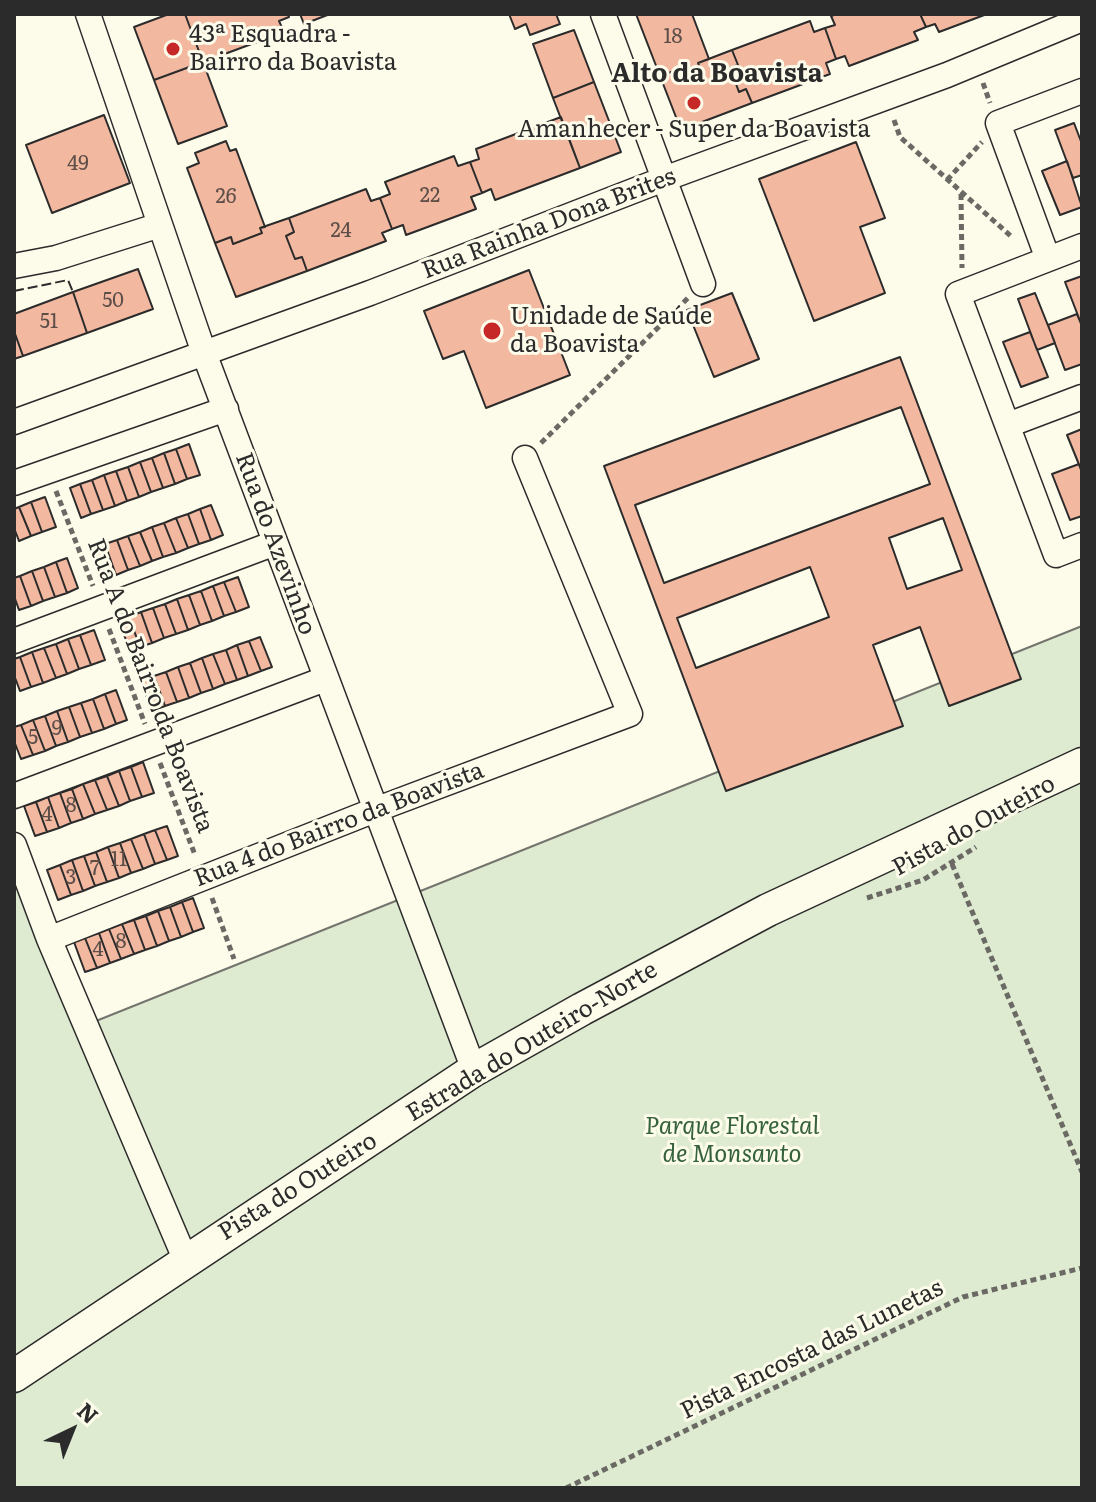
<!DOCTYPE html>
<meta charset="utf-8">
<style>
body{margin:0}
#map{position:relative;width:1096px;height:1502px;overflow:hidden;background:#fdfbea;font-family:Literata,serif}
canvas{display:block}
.frame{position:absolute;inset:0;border:16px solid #2b2b2b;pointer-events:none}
.north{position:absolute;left:32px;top:1390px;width:80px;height:80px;-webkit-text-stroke:6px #fdfbea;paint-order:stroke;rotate:43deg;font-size:22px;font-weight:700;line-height:32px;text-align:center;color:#2b2b2b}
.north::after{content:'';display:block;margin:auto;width:28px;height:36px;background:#2b2b2b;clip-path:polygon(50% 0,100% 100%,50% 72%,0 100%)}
</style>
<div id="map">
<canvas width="1096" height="1502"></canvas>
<div class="frame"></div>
<div class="north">N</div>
</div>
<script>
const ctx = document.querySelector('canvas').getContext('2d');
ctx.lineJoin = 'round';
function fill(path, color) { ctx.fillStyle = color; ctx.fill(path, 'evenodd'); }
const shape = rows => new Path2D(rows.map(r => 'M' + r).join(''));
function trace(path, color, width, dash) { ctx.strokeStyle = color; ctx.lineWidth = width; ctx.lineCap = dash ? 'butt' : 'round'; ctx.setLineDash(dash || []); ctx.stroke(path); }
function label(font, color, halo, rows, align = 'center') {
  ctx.font = font + ' Literata,serif'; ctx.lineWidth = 6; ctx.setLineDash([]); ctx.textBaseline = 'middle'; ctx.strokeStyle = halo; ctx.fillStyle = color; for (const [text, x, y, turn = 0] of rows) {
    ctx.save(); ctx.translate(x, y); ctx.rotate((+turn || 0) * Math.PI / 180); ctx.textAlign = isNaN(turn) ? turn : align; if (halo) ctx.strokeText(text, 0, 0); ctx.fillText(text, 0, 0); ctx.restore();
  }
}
const green = shape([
 [1082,626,1082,1488,14,1488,14,839,96,1021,1082,626]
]);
const building = shape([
 [169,14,185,14,203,62,154,80,134,27,169,14],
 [185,14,288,14,289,17,279,21,284,32,203,62,185,14],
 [300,14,330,14,304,24,300,14],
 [509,14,556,14,560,24,530,35,526,24,515,29,509,14],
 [636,14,692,14,709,59,698,63,700,68,676,77,674,71,660,76,636,14],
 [837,14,920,14,926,27,914,32,918,40,849,66,845,56,836,59,825,28,835,25,831,16,837,14],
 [920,14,987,14,939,32,935,24,926,27,920,14],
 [810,21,814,32,825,28,836,59,826,63,830,74,752,103,746,89,739,92,730,68,738,65,732,50,810,21],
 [574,30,594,82,553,98,533,44,574,30],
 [732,50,738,65,730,68,739,92,746,89,752,103,681,130,660,76,674,71,676,77,700,68,698,63,732,50],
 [203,62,227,126,178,144,154,80,203,62],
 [594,82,621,152,580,168,553,98,594,82],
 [104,115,130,183,52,213,26,145,104,115],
 [561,117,580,168,495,200,491,189,482,193,470,162,479,159,476,149,561,117],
 [1074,123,1082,144,1082,175,1073,178,1055,130,1074,123],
 [226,141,230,151,236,149,265,227,260,228,262,233,233,244,231,237,215,243,187,168,199,163,195,153,226,141],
 [856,142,885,218,860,227,885,293,814,321,759,179,856,142],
 [454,156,458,166,470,162,482,193,471,197,476,209,406,235,403,225,392,229,380,198,390,194,385,182,454,156],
 [1067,161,1082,207,1060,215,1042,171,1067,161],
 [366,189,371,201,380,198,392,229,382,233,386,241,307,271,302,257,295,259,286,236,294,232,289,218,366,189],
 [289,218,294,232,286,236,295,259,302,257,307,271,236,297,215,243,231,237,233,244,262,233,260,228,289,218],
 [138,269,153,309,87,333,73,292,138,269],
 [529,270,570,375,486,408,464,351,443,359,424,311,529,270],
 [1082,276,1082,326,1065,282,1082,276],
 [73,292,87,333,23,356,14,331,14,314,73,292],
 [732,293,759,359,714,377,687,310,732,293],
 [1035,293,1055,343,1037,350,1018,299,1035,293],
 [1077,314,1082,326,1082,364,1065,370,1048,325,1077,314],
 [14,331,23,356,14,359,14,331],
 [1030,332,1048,377,1021,387,1003,342,1030,332],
 [900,357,1021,679,949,706,920,627,873,645,903,726,726,791,604,466,900,357],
 [901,407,930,484,664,583,635,505,901,407],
 [943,518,962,570,907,589,889,538,943,518],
 [810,567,829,617,696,668,677,618,810,567],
 [1082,429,1082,472,1067,435,1082,429],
 [189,444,200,475,187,479,176,449,189,444],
 [176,449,187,479,175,484,164,453,176,449],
 [164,453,175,484,163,488,152,458,164,453],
 [152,458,163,488,151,492,140,462,152,458],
 [140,462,151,492,139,497,128,467,140,462],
 [1079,464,1082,472,1082,516,1070,520,1052,474,1079,464],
 [128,467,139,497,127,501,116,471,128,467],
 [116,471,127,501,115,506,104,475,116,471],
 [104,475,115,506,103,510,92,480,104,475],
 [92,480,103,510,91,514,80,484,92,480],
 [80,484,91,514,81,518,70,488,80,484],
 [45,497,56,527,42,532,31,502,45,497],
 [31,502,42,532,31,536,19,507,31,502],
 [211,505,223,535,211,540,200,509,211,505],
 [19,507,31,536,19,541,14,528,14,509,19,507],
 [200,509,211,540,199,544,188,514,200,509],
 [188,514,199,544,188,548,176,518,188,514],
 [176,518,188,548,176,553,164,523,176,518],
 [164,523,176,553,163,557,152,527,164,523],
 [152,527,163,557,152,561,140,532,152,527],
 [140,532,152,561,140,566,128,536,140,532],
 [128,536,140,566,128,570,117,540,128,536],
 [117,540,128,570,116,575,105,544,117,540],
 [105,544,116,575,103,579,92,549,105,544],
 [67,558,78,588,67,593,56,562,67,558],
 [56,562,67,593,55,597,44,567,56,562],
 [44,567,55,597,43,601,32,571,44,567],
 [32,571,43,601,31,606,20,576,32,571],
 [20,576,31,606,19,610,14,596,14,578,20,576],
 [238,577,249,607,236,612,224,582,238,577],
 [224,582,236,612,224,616,213,586,224,582],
 [213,586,224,616,212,621,201,591,213,586],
 [201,591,212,621,200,625,189,595,201,591],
 [189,595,200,625,188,630,177,599,189,595],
 [177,599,188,630,176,634,165,604,177,599],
 [165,604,176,634,164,638,153,608,165,604],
 [153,608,164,638,152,643,141,612,153,608],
 [141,612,152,643,140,647,129,617,141,612],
 [129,617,140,647,130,651,119,621,129,617],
 [94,630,105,660,91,665,80,635,94,630],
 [80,635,91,665,79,669,68,639,80,635],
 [260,637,272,667,261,671,249,641,260,637],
 [68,639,79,669,67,674,56,644,68,639],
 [249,641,261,671,248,676,237,645,249,641],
 [56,644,67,674,56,678,44,648,56,644],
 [237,645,248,676,237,680,226,650,237,645],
 [44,648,56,678,43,683,32,652,44,648],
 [226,650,237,680,225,684,213,654,226,650],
 [32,652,43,683,31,687,20,657,32,652],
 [213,654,225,684,213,689,202,658,213,654],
 [20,657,31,687,20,691,14,675,14,659,20,657],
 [202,658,213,689,201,693,190,663,202,658],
 [190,663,201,693,189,698,178,667,190,663],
 [178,667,189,698,177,702,166,672,178,667],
 [166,672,177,702,165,706,154,676,166,672],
 [154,676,165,706,152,711,141,681,154,676],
 [116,690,127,720,116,724,105,694,116,690],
 [105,694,116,724,104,729,93,699,105,694],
 [93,699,104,729,92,733,81,703,93,699],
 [81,703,92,733,80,737,69,707,81,703],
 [69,707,80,737,68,742,57,711,69,707],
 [57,711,68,742,56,746,45,716,57,711],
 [45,716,56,746,45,751,33,720,45,716],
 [33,720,45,751,33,755,21,725,33,720],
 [21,725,33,755,21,759,14,741,14,727,21,725],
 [143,762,154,793,142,797,131,767,143,762],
 [131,767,142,797,130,801,119,771,131,767],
 [119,771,130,801,119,806,107,776,119,771],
 [107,776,119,806,107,810,95,780,107,776],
 [95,780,107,810,95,814,83,784,95,780],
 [83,784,95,814,83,819,72,789,83,784],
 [72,789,83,819,71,823,60,793,72,789],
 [60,793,71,823,59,828,48,797,60,793],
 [48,797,59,828,47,832,36,802,48,797],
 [36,802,47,832,35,836,24,806,36,802],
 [167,826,178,856,167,860,155,830,167,826],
 [155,830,167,860,155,864,144,834,155,830],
 [144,834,155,864,143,869,131,839,144,834],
 [131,839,143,869,131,873,120,843,131,839],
 [120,843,131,873,119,878,108,847,120,843],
 [108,847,119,878,107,882,96,852,108,847],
 [96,852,107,882,95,886,84,856,96,852],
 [84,856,95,886,83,891,72,860,84,856],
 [72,860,83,891,71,895,60,865,72,860],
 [60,865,71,895,58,900,47,870,60,865],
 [193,898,204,928,193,932,182,902,193,898],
 [182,902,193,932,181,937,170,907,182,902],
 [170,907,181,937,169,941,158,911,170,907],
 [158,911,169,941,157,946,146,916,158,911],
 [146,916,157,946,145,950,134,920,146,916],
 [134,920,145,950,134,954,122,924,134,920],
 [122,924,134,954,121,959,109,929,122,924],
 [109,929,121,959,110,963,99,933,109,929],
 [99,933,110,963,97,968,85,938,99,933],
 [85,938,97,968,85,972,74,942,85,938]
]);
const path = shape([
 [983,83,990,103],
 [894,120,900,137,1013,238],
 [947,180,982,142],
 [961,194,962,268],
 [541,443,688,298],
 [56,491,93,586],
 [109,629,145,724],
 [160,763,195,855],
 [952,864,1082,1172],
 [212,898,234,959],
 [867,898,923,880,976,847],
 [566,1488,963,1297,1082,1268]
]);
const street = shape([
 [88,14,204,353,474,1070],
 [603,14,703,284],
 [1082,246,958,294,1056,555,1082,545],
 [1048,259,998,123,1082,91],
 [14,266,56,258,160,225],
 [14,422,370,293,664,179,947,75,1082,19],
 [1008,425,1082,397],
 [14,483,226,409],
 [14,641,275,543],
 [14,796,325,679],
 [14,845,49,939,186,1261],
 [49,939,375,810,630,714,525,458]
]);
const secondary = shape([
 [14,1376,474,1070,582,1009,768,910,1082,764]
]);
const fence = shape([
 [14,291,68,280,73,292]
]);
const markers = [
 [173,49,8,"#c62828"],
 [694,103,8,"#c62828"],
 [492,331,10,"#c62828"]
];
const numberNames = [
 ["18",673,37],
 ["49",78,164],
 ["22",430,196],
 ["26",226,197],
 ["24",341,231],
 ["50",113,301],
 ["51",49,322],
 ["9",57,729],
 ["5",33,738],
 ["8",71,806],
 ["4",47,815],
 ["11",119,860],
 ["7",95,869],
 ["3",71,878],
 ["8",121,942],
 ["4",98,950]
];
const poiNames = [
 ["43ª Esquadra -",189,35],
 ["Bairro da Boavista",189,63],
 ["Amanhecer - Super da Boavista",694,130,"center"],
 ["Unidade de Saúde",510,317],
 ["da Boavista",510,345]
];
const streetNames = [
 ["Rua Rainha Dona Brites",549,224,-21],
 ["Rua do Azevinho",275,544,70],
 ["Rua A do Bairro da Boavista",150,686,69],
 ["Rua 4 do Bairro da Boavista",339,825,-21],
 ["Pista do Outeiro",974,826,-29],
 ["Estrada do Outeiro-Norte",532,1042,-31],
 ["Pista do Outeiro",298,1187,-32],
 ["Pista Encosta das Lunetas",812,1350,-26]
];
const parkNames = [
 ["Parque Florestal",732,1127],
 ["de Monsanto",732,1155]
];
const neighbourhoodNames = [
 ["Alto da Boavista",717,74]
];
fill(green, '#deebd1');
trace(green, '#74746e', 2);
fill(building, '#f2b8a0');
trace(building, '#2b2b2b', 2);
trace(street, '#2b2b2b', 27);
trace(secondary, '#2b2b2b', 35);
trace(path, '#6a6964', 5, [6, 4]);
trace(street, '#fdfbea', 24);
trace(secondary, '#fdfbea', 32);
trace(fence, '#2b2b2b', 2, [10, 4]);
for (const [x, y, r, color] of markers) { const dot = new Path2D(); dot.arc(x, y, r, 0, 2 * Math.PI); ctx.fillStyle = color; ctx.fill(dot); trace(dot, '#fdfbea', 3); }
label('20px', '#5d4e48', null, numberNames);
label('24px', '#2b2b2b', '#fdfbea', poiNames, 'left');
label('24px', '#2b2b2b', '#fdfbea', streetNames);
label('italic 24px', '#34623c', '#fdfbea', parkNames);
label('bold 26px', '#2b2b2b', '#fdfbea', neighbourhoodNames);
</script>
